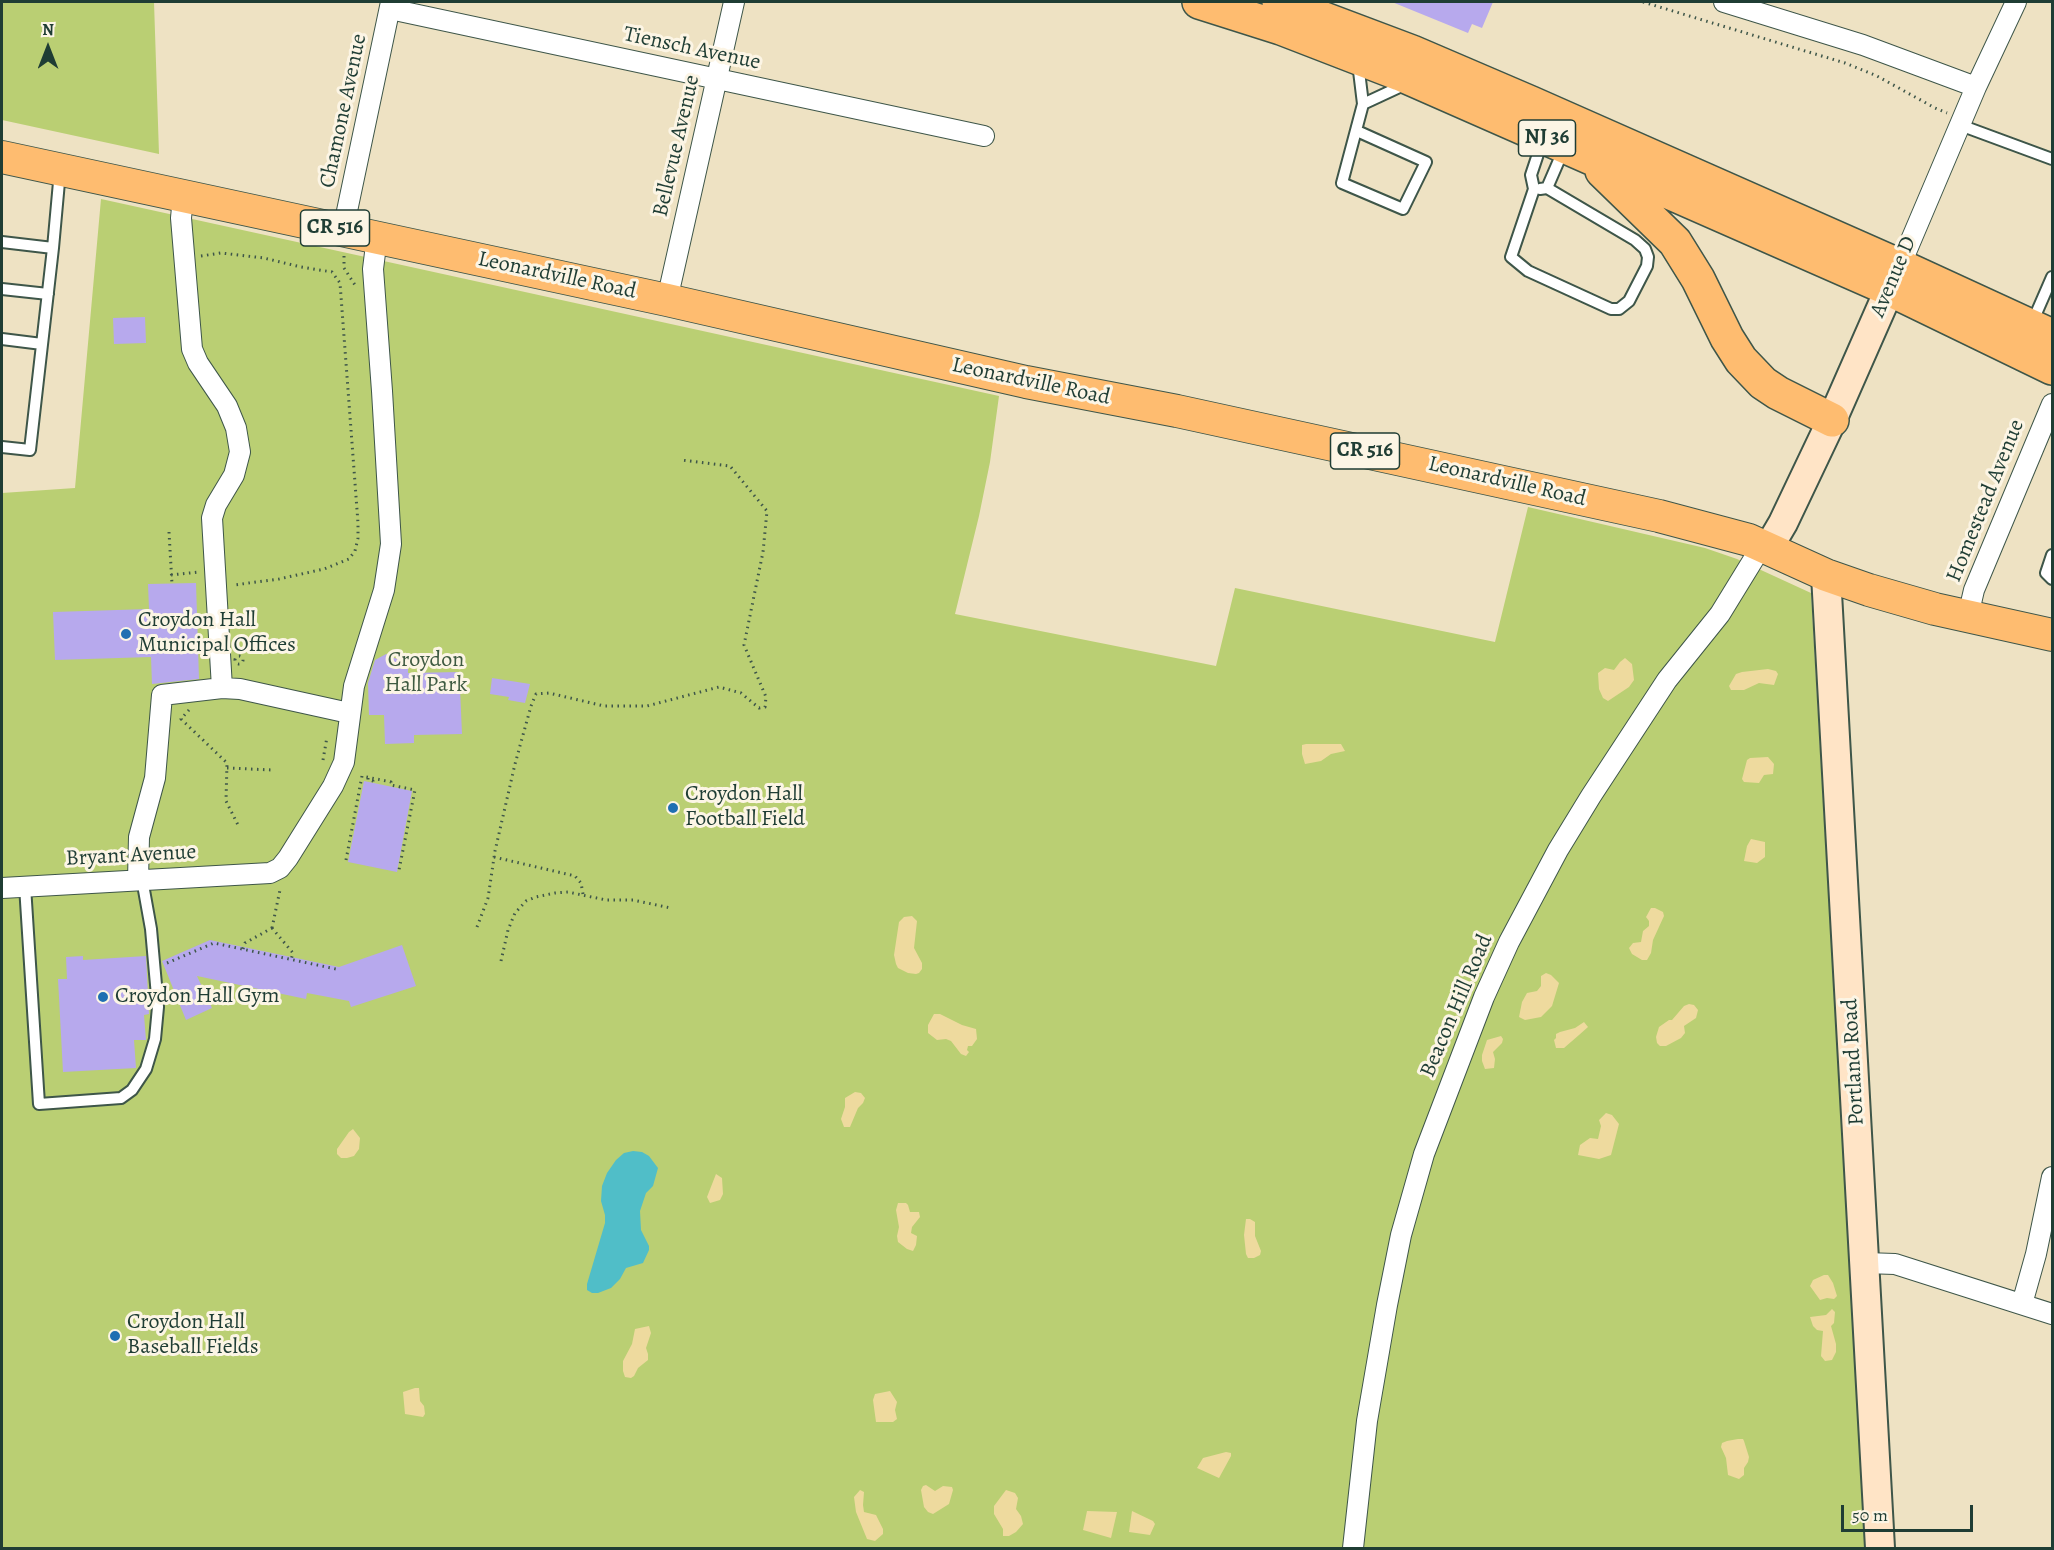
<!DOCTYPE html>
<style>
body{margin:0}
#map{position:relative;width:2054px;height:1550px;overflow:hidden;background:#eee2c3;font-family:Alegreya,serif}
canvas{display:block}
.frame{position:absolute;inset:0;border:3px solid #1f3d34;pointer-events:none}
.north{position:absolute;left:18px;top:18px;width:60px;height:60px;-webkit-text-stroke:4px #fcf5e5;paint-order:stroke;rotate:0deg;font-size:16px;font-weight:700;line-height:24px;text-align:center;color:#1f3d34}
.north::after{content:'';display:block;margin:auto;width:21px;height:27px;background:#1f3d34;clip-path:polygon(50% 0,100% 100%,50% 72%,0 100%)}
.scale{position:absolute;left:1841px;top:1505px;width:132px;height:27px;box-sizing:border-box;border:3px solid #1f3d34;border-top:0;padding-left:8px;font-size:18px;line-height:21px;white-space:nowrap;color:#1f3d34;-webkit-text-stroke:4px #fcf5e5;paint-order:stroke}
</style>
<div id="map">
<canvas width="2054" height="1550"></canvas>
<div class="frame"></div>
<div class="north">N</div>
<div class="scale">50 m</div>
</div>
<script>
const ctx = document.querySelector('canvas').getContext('2d');
ctx.lineJoin = 'round';
function fill(path, color) { ctx.fillStyle = color; ctx.fill(path, 'evenodd'); }
const shape = rows => new Path2D(rows.map(r => 'M' + r).join(''));
function trace(path, color, width, dash) { ctx.strokeStyle = color; ctx.lineWidth = width; ctx.lineCap = dash ? 'butt' : 'round'; ctx.setLineDash(dash || []); ctx.stroke(path); }
function label(font, color, halo, rows, align = 'center') {
  ctx.font = font + ' Alegreya,serif'; ctx.lineWidth = 6; ctx.setLineDash([]); ctx.textBaseline = 'middle'; ctx.strokeStyle = halo; ctx.fillStyle = color; for (const [text, x, y, turn = 0] of rows) {
    ctx.save(); ctx.translate(x, y); ctx.rotate((+turn || 0) * Math.PI / 180); ctx.textAlign = isNaN(turn) ? turn : align; if (halo) ctx.strokeText(text, 0, 0); ctx.fillText(text, 0, 0); ctx.restore();
  }
}
const green = shape([
 [2,2,154,2,159,154,2,120],
 [101,199,999,396,990,462,979,516,955,614,1216,666,1235,588,1495,642,1528,507,1705,548,1737,559,1811,593,1866,1548,2,1548,2,493,75,488]
]);
const sand = shape([
 [1625,658,1632,664,1634,680,1629,687,1608,701,1603,698,1599,689,1598,673,1605,668,1614,670,1620,662],
 [1768,669,1776,671,1778,674,1774,685,1759,683,1744,690,1731,690,1729,686,1736,674,1742,672],
 [1306,744,1341,744,1345,751,1331,754,1321,761,1305,764,1302,754,1302,745],
 [1768,757,1774,764,1773,774,1764,775,1759,783,1744,782,1742,779,1747,760,1750,758],
 [1751,839,1765,842,1765,857,1757,863,1744,861,1747,846],
 [1651,908,1655,908,1663,912,1664,916,1653,940,1651,953,1647,960,1642,960,1632,954,1629,948,1633,943,1641,942,1643,931,1649,926,1649,921,1646,917],
 [912,916,917,921,914,948,922,963,922,969,919,973,916,974,908,973,898,968,896,964,894,955,899,922,904,917],
 [1546,973,1551,975,1559,983,1552,1006,1541,1017,1525,1020,1519,1017,1522,1002,1527,993,1537,991,1541,986,1541,976],
 [1689,1004,1694,1005,1698,1010,1696,1018,1684,1026,1685,1033,1681,1038,1666,1046,1660,1046,1657,1043,1656,1037,1659,1027,1669,1020,1672,1020,1684,1006],
 [934,1014,940,1014,962,1025,976,1029,977,1039,972,1046,968,1046,967,1050,969,1052,966,1056,961,1054,951,1041,946,1039,937,1040,928,1033,928,1025],
 [1584,1022,1588,1027,1579,1035,1564,1048,1556,1048,1554,1040,1556,1038,1556,1034,1560,1032,1575,1028],
 [1501,1036,1503,1039,1502,1043,1493,1052,1495,1059,1494,1068,1485,1069,1482,1061,1482,1055,1487,1040],
 [855,1092,861,1093,865,1098,863,1103,858,1108,850,1127,844,1127,841,1119,845,1107,845,1098],
 [1606,1113,1612,1115,1619,1124,1611,1155,1599,1159,1578,1155,1580,1145,1590,1138,1598,1139,1601,1126,1599,1120],
 [353,1129,360,1138,359,1149,354,1156,347,1158,341,1158,337,1154,337,1149,349,1132],
 [716,1174,722,1178,723,1194,720,1200,710,1203,707,1197],
 [898,1203,906,1203,908,1205,910,1212,919,1212,920,1217,912,1227,911,1233,917,1236,916,1245,913,1251,907,1249,898,1242,897,1236,899,1227,896,1210],
 [1246,1219,1250,1219,1255,1222,1255,1236,1261,1251,1260,1255,1254,1258,1248,1258,1246,1254,1244,1235],
 [1824,1275,1828,1275,1833,1283,1837,1296,1834,1299,1827,1298,1820,1300,1810,1286,1813,1280],
 [1832,1309,1835,1312,1834,1323,1831,1326,1836,1344,1836,1352,1832,1360,1825,1361,1821,1356,1823,1331,1817,1330,1813,1326,1810,1317,1826,1315],
 [649,1326,651,1333,646,1348,648,1354,648,1360,638,1368,634,1376,631,1378,625,1377,623,1371,623,1361,632,1344,635,1329],
 [415,1388,419,1388,420,1401,424,1406,425,1414,423,1417,405,1414,403,1392],
 [890,1391,897,1402,895,1410,897,1419,893,1422,876,1422,873,1400,875,1394],
 [1738,1439,1743,1439,1744,1441,1749,1457,1748,1462,1744,1468,1744,1475,1739,1479,1728,1475,1726,1458,1721,1447,1722,1443,1727,1441],
 [1226,1452,1231,1453,1231,1456,1219,1478,1197,1468,1203,1458],
 [926,1485,935,1491,943,1486,952,1487,953,1490,949,1504,933,1514,928,1512,924,1507,921,1490,923,1486],
 [860,1490,864,1492,863,1505,864,1512,876,1515,883,1529,883,1534,875,1541,867,1539,856,1512,854,1497],
 [1006,1490,1015,1493,1018,1498,1016,1509,1021,1516,1023,1524,1016,1532,1009,1536,1003,1536,1003,1529,994,1514,994,1506],
 [1087,1511,1117,1512,1111,1538,1083,1530],
 [1132,1511,1153,1521,1155,1524,1150,1535,1129,1532]
]);
const water = shape([
 [633,1151,642,1152,649,1156,658,1168,653,1186,646,1193,640,1211,641,1230,649,1246,649,1250,643,1263,626,1268,620,1279,611,1288,598,1293,592,1293,587,1290,587,1284,605,1223,605,1215,601,1201,602,1186,607,1173,616,1160,624,1153]
]);
const building = shape([
 [1392,2,1493,2,1482,28,1472,24,1468,33],
 [145,317,146,343,114,344,113,318],
 [196,583,199,679,152,684,151,657,55,660,53,612,149,609,148,584],
 [386,654,397,659,404,659,404,666,408,666,408,673,459,672,459,677,463,679,463,685,460,688,462,734,414,735,414,743,385,744,384,715,369,715,368,683,375,660],
 [492,678,530,684,525,703,508,700,509,697,490,694],
 [364,781,412,791,397,872,348,862],
 [210,940,339,967,402,945,416,986,351,1007,349,1001,307,993,306,999,197,976,212,1008,186,1020,162,961],
 [83,956,83,960,146,956,149,1014,144,1015,146,1040,134,1040,136,1068,63,1072,58,979,67,979,66,957]
]);
const path = shape([
 [1643,2,1845,63,1877,76,1935,108,1947,113],
 [201,256,221,253,264,258,301,267,332,272,340,283,358,523,358,538,355,551,349,559,324,569,279,579,234,585],
 [344,256,344,268,355,285],
 [169,532,172,584],
 [171,575,199,572],
 '235 660a4 4 0 1 1 8 0a4 4 0 1 1-8 0Z',
 [189,710,181,719,227,763,226,801,238,825],
 [323,760,327,737],
 [227,768,272,770],
 [368,778,368,780,373,781,373,783],
 [494,857,575,876,581,883,583,894],
 [346,860,362,776,391,782,391,785,415,790,399,870],
 [477,927,488,898,495,851,515,764,531,706,536,694,549,693,604,706,647,706,719,687,741,693,759,708,765,707,766,697,744,645,763,552,767,511,730,466,681,460],
 [272,928,280,890],
 [272,928,293,953,291,960],
 [243,949,245,943,272,928],
 [501,961,508,930,515,913,526,901,536,897,555,893,568,892,606,900,633,900,671,908],
 [167,963,214,943,336,969]
]);
const lane = shape([
 [1358,63,1363,104,1406,84],
 [1960,125,2052,159],
 [1357,131,1426,162,1403,209,1342,183,1363,104],
 [1542,142,1531,175,1534,189,1511,257,1528,271,1611,309,1619,309,1629,301,1647,266,1648,257,1645,249,1635,240,1547,188],
 [1540,189,1547,188,1563,151],
 [2,242,53,248,60,171],
 [2,289,48,294],
 [2032,323,2052,277],
 [2,339,42,344],
 [2,447,30,450,53,248],
 [2052,555,2046,573,2052,579],
 [25,886,39,1104,121,1098,132,1090,146,1069,155,1039,158,1007,151,929,142,879]
]);
const street = shape([
 [1724,2,1863,45,1976,87],
 [390,9,984,136],
 [183,197,181,218,192,349,198,363,227,406,236,428,240,452,234,475,216,505,212,518,222,688,240,689,349,713],
 [343,230,391,2],
 [1900,266,1976,87,2016,2],
 [667,300,734,2],
 [1968,616,1974,590,2052,404],
 [138,880,139,837,155,778,162,695,222,688],
 [2,888,270,873,280,868,288,858,333,786,344,762,354,686,384,590,391,544,382,391,373,269,377,237],
 [1865,1263,1895,1264,2052,1314],
 [2022,1304,2036,1254,2052,1177],
 [1353,1548,1367,1421,1387,1305,1401,1235,1424,1154,1484,997,1509,942,1558,850,1591,796,1667,680,1720,614,1755,557,1765,547]
]);
const secondary = shape([
 [1765,547,1773,540,1783,523,1832,420,1898,270],
 [1826,575,1880,1548]
]);
const primary = shape([
 [2,157,667,300,1026,382,1177,411,1659,516,1749,540,1826,575,1869,590,1935,609,2052,635]
]);
const highway = shape([
 [1199,2,1281,28,1400,74,1889,289,2052,368],
 [1279,2,1412,52,1531,103,1900,266,2052,336],
 [1602,171,1675,242,1698,279,1727,338,1741,360,1763,383,1778,393,1832,420]
]);
const markers = [
 [126,634,6,"#1f6fb2"],
 [673,808,6,"#1f6fb2"],
 [103,997,6,"#1f6fb2"],
 [115,1336,6,"#1f6fb2"]
];
const shields = [
 [1547,138,57],
 [335,228,69],
 [1365,451,69]
];
const shieldNames = [
 ["NJ 36",1547,138],
 ["CR 516",335,228],
 ["CR 516",1365,451]
];
const streetNames = [
 ["Tiensch Avenue",692,49,12],
 ["Chamone Avenue",344,111,-78],
 ["Bellevue Avenue",677,146,-77],
 ["Leonardville Road",557,276,12],
 ["Avenue D",1894,277,-67],
 ["Leonardville Road",1031,382,12],
 ["Leonardville Road",1507,482,13],
 ["Homestead Avenue",1986,501,-68],
 ["Bryant Avenue",131,856,-3],
 ["Beacon Hill Road",1457,1006,-67],
 ["Portland Road",1854,1062,-93]
];
const poiNames = [
 ["Croydon Hall",138,621],
 ["Municipal Offices",138,646],
 ["Croydon Hall",685,795],
 ["Football Field",685,820],
 ["Croydon Hall Gym",115,997],
 ["Croydon Hall",127,1323],
 ["Baseball Fields",127,1348]
];
const parkNames = [
 ["Croydon",426,661],
 ["Hall Park",426,686]
];
fill(green, '#bacf73');
fill(sand, '#eeda9e');
fill(water, '#50bec8');
fill(building, '#b7a9ed');
trace(lane, '#3e5649', 14);
trace(street, '#3e5649', 22);
trace(secondary, '#3e5649', 32);
trace(primary, '#3e5649', 34);
trace(highway, '#3e5649', 36);
trace(path, '#3e5649', 3, [1.5, 4.5]);
trace(lane, '#fff', 10);
trace(street, '#fff', 20);
trace(secondary, '#ffe4c6', 28);
trace(primary, '#febc70', 32);
trace(highway, '#febc70', 33);
for (const [x, y, r, color] of markers) { const dot = new Path2D(); dot.arc(x, y, r, 0, 2 * Math.PI); ctx.fillStyle = color; ctx.fill(dot); trace(dot, '#fcf5e5', 2); }
for (const [x, y, w] of shields) { const box = new Path2D(); box.roundRect(x - w / 2, y - 18, w, 36, 4.5); ctx.fillStyle = '#fcf5e5'; ctx.fill(box); trace(box, '#1f3d34', 1.5); }
label('bold 21px', '#1f3d34', null, shieldNames);
label('22px', '#1f3d34', '#fcf5e5', streetNames);
label('22px', '#1f3d34', '#fcf5e5', poiNames, 'left');
label('22px', '#3e5a41', '#fcf5e5', parkNames);
</script>
